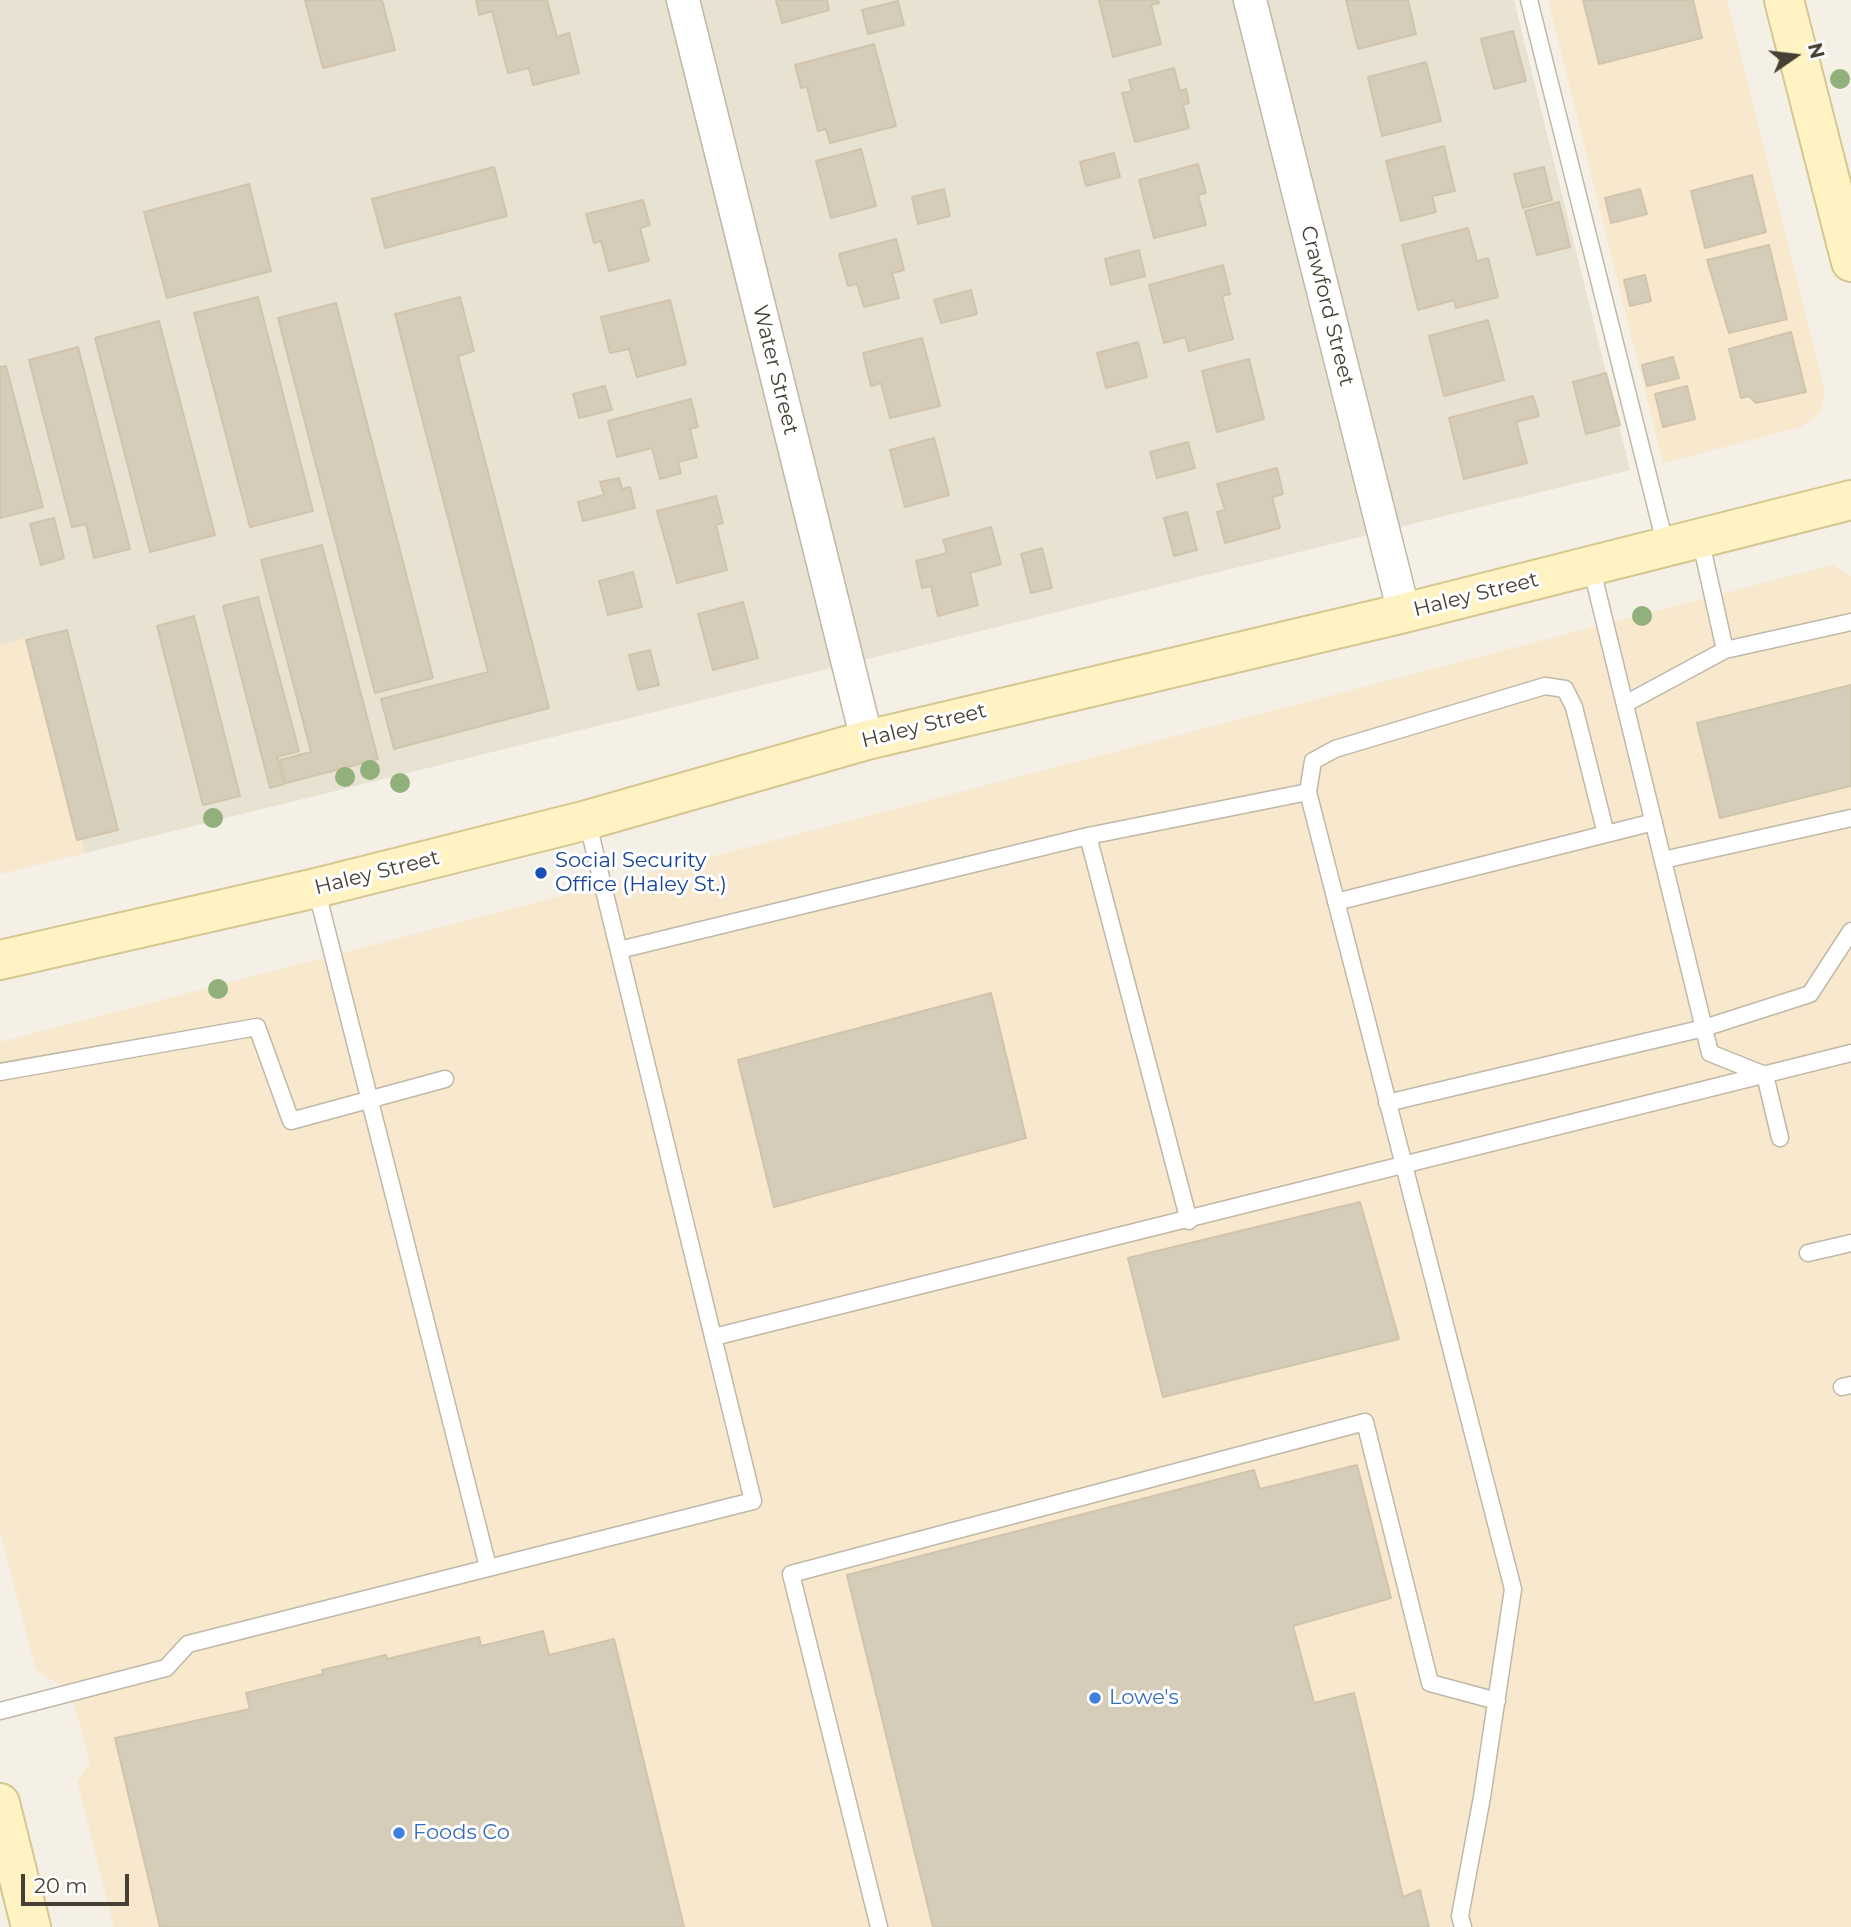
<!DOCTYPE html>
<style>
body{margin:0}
#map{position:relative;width:1851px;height:1927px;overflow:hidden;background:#f4f0e5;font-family:Montserrat,sans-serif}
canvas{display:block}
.north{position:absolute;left:1760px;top:21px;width:70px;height:70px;-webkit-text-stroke:5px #fff;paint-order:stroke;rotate:76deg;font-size:19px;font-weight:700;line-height:28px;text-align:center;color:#464034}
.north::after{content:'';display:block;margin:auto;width:24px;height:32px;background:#464034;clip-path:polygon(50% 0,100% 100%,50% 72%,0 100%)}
.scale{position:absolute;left:21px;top:1874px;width:108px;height:32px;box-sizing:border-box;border:4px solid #464034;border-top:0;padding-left:9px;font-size:21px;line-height:24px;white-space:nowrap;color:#464034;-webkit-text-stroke:5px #fff;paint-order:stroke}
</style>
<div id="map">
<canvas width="1851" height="1927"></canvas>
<div class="north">N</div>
<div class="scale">20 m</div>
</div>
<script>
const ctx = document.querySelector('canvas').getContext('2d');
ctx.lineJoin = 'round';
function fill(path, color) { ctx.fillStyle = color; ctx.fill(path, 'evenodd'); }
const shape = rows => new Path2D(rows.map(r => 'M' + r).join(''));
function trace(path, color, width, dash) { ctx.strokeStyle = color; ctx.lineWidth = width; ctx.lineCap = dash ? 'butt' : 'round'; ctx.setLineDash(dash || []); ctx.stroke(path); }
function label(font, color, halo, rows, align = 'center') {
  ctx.font = font + ' Montserrat,sans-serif'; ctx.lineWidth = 6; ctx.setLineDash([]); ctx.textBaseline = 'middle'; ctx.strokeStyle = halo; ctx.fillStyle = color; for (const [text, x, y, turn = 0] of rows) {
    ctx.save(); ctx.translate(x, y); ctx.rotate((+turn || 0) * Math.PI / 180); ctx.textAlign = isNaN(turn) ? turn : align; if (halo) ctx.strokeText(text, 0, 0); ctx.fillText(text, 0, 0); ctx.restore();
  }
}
const residential = shape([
 [0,0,1514,0,1630,470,85,853,32,637,0,645]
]);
const commercial = shape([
 [1548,0,1727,0,1825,392,1821,412,1801,427,1663,463],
 [1832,565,1851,576,1851,1927,114,1927,77,1781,90,1763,71,1692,36,1670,0,1532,0,1042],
 [32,636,85,853,0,874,0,645]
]);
const building = shape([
 [305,0,382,0,395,50,323,68,305,0],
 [476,0,547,0,557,37,569,33,579,73,533,85,529,68,508,73,492,11,479,15,476,0],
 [776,0,827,0,829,10,782,23,776,0],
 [1099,0,1158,0,1159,3,1151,5,1161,44,1113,57,1099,0],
 [1346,0,1408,0,1416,34,1358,49,1346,0],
 [1583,0,1693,0,1702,38,1599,64,1583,0],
 [898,1,904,25,868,34,862,10,898,1],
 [1513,31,1526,81,1494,89,1481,39,1513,31],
 [874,44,896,126,830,143,826,129,818,131,807,87,801,88,795,65,874,44],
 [1426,62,1441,121,1382,136,1368,77,1426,62],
 [1174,68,1180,91,1186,89,1189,103,1183,105,1189,128,1135,142,1122,93,1132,91,1129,80,1174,68],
 [1444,146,1455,191,1432,196,1436,212,1401,221,1386,161,1444,146],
 [861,149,876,206,831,218,816,161,861,149],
 [1114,153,1120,177,1086,186,1080,162,1114,153],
 [1198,164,1206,193,1198,195,1206,225,1154,238,1139,180,1198,164],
 [494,167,507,216,385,248,372,199,494,167],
 [1544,167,1552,200,1523,208,1514,174,1544,167],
 [1752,175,1766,232,1705,248,1691,191,1752,175],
 [249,184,271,271,167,298,144,212,249,184],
 [944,189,950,216,918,224,912,197,944,189],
 [1640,189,1647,214,1611,223,1605,198,1640,189],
 [643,200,650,225,640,228,649,261,609,271,601,241,594,243,586,214,643,200],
 [1559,202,1570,247,1537,255,1525,211,1559,202],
 [1468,228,1477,261,1488,258,1498,297,1456,308,1454,300,1418,310,1402,245,1468,228],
 [896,239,904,270,892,273,899,298,864,307,857,284,848,286,839,254,896,239],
 [1769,245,1787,319,1729,333,1707,260,1769,245],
 [1139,250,1145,276,1111,285,1105,259,1139,250],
 [1223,265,1230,294,1222,296,1233,339,1189,351,1185,337,1164,343,1149,285,1223,265],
 [1645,275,1651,301,1630,306,1624,280,1645,275],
 [971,290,977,314,941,323,934,300,971,290],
 [258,297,313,511,250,527,194,313,258,297],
 [460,297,474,351,458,356,549,708,394,749,381,699,488,672,395,314,460,297],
 [670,300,686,364,637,377,629,349,610,353,601,317,670,300],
 [336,303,433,678,375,693,278,318,336,303],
 [1488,320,1504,380,1444,396,1429,336,1488,320],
 [159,321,215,535,150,552,95,338,159,321],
 [1791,332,1806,392,1756,403,1749,396,1741,398,1729,349,1791,332],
 [922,338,940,406,890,418,881,383,871,386,863,353,922,338],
 [1138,342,1147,377,1106,388,1097,353,1138,342],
 [78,347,130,549,94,558,86,524,72,527,29,360,78,347],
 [1673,357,1679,378,1647,386,1642,365,1673,357],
 [1249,359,1264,419,1217,432,1202,371,1249,359],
 [6,366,43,507,0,518,0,367,6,366],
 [1606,373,1620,425,1586,434,1573,382,1606,373],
 [605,386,612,410,579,418,573,394,605,386],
 [1687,386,1695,419,1663,427,1655,394,1687,386],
 [1533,396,1539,416,1516,422,1527,463,1464,479,1449,418,1533,396],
 [691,399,698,427,690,429,697,457,678,462,681,473,660,479,652,448,617,457,608,421,691,399],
 [934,438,949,495,905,507,890,450,934,438],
 [1188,442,1195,468,1157,478,1150,452,1188,442],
 [1277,468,1283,494,1272,497,1280,528,1225,543,1217,512,1225,510,1217,484,1277,468],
 [619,478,622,489,630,487,635,508,583,521,578,502,604,495,600,482,619,478],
 [716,496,723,523,716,525,727,570,677,583,657,511,716,496],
 [1187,512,1197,550,1174,556,1164,518,1187,512],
 [54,518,64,558,41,565,30,524,54,518],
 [991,527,1001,564,970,573,978,605,938,616,931,586,922,588,916,561,947,553,943,540,991,527],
 [322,545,378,759,286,783,280,760,311,752,261,560,322,545],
 [1042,548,1052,588,1031,593,1021,554,1042,548],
 [633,572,642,607,608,615,599,581,633,572],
 [258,597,299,751,277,757,284,784,270,788,223,606,258,597],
 [743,602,758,658,713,670,698,614,743,602],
 [194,616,240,796,203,805,157,626,194,616],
 [67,630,118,830,77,840,26,640,67,630],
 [650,650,659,685,638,690,629,655,650,650],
 [1851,685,1851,786,1720,818,1697,723,1851,685],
 [991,993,1026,1138,774,1207,738,1060,991,993],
 [1360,1202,1399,1339,1163,1397,1128,1258,1360,1202],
 [1357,1465,1391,1598,1293,1626,1314,1703,1354,1693,1403,1897,1420,1890,1429,1927,933,1927,847,1575,1254,1470,1260,1489,1357,1465],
 [543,1631,549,1655,614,1639,684,1927,160,1927,115,1738,250,1709,246,1693,323,1674,322,1670,386,1655,387,1659,479,1637,481,1646,543,1631]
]);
const lane = shape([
 [1529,0,1666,547],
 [1700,538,1725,650],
 [1591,566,1710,1053,1765,1075,1780,1138],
 [1625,704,1725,650,1851,622],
 [1308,792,1313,761,1335,749,1545,686,1565,689,1574,707,1606,834],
 [1088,836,1308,792,1513,1589,1482,1797,1460,1916,1463,1927],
 [1663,860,1851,818],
 [316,888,488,1567],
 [1336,902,1654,822],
 [619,950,1088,836,1189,1221],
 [0,1072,257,1027,291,1121,445,1079],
 [1387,1103,1704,1028,1810,994,1851,931],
 [1808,1253,1851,1243],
 [714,1337,1851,1053],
 [1842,1387,1851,1385],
 [0,1711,166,1668,188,1644,753,1501,587,820],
 [879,1927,791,1574,1365,1422,1430,1683,1497,1701]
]);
const street = shape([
 [683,0,867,740],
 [1250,0,1404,613]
]);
const secondary = shape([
 [1784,0,1851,262],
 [0,960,316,888,587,820,867,740,1404,613,1851,500],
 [0,1803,31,1927]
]);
const trees = [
 [1840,79],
 [1642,616],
 [370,770],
 [345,777],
 [400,783],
 [213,818],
 [218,989]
];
const markers = [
 [541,873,7,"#1a4fb4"],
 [1095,1698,7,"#3f7fe0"],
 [399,1833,7,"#3f7fe0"]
];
const streetNames = [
 ["Crawford Street",1327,306,76],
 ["Water Street",775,370,76],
 ["Haley Street",1476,595,-14],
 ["Haley Street",924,726,-14],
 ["Haley Street",377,873,-14]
];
const transitNames = [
 ["Social Security",555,861],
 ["Office (Haley St.)",555,885]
];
const shopNames = [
 ["Lowe's",1109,1698],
 ["Foods Co",413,1833]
];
fill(residential, '#e8e2d3');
fill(commercial, '#f7e8ce');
fill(building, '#d6ccba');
trace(building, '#d1c4ac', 2);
trace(lane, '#c0b8a7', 19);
trace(street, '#c0b8a7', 35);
trace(secondary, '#d6c792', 42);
trace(lane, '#fff', 16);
trace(street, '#fff', 32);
trace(secondary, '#fff3c3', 38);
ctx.fillStyle = '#92b07b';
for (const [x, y] of trees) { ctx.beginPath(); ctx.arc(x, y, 10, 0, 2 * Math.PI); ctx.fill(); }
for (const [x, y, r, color] of markers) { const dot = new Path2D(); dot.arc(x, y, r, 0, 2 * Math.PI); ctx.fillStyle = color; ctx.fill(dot); trace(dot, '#fff', 2.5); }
label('21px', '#464034', '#fff', streetNames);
label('21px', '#164399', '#fff', transitNames, 'left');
label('21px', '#366cbe', '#fff', shopNames, 'left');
</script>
